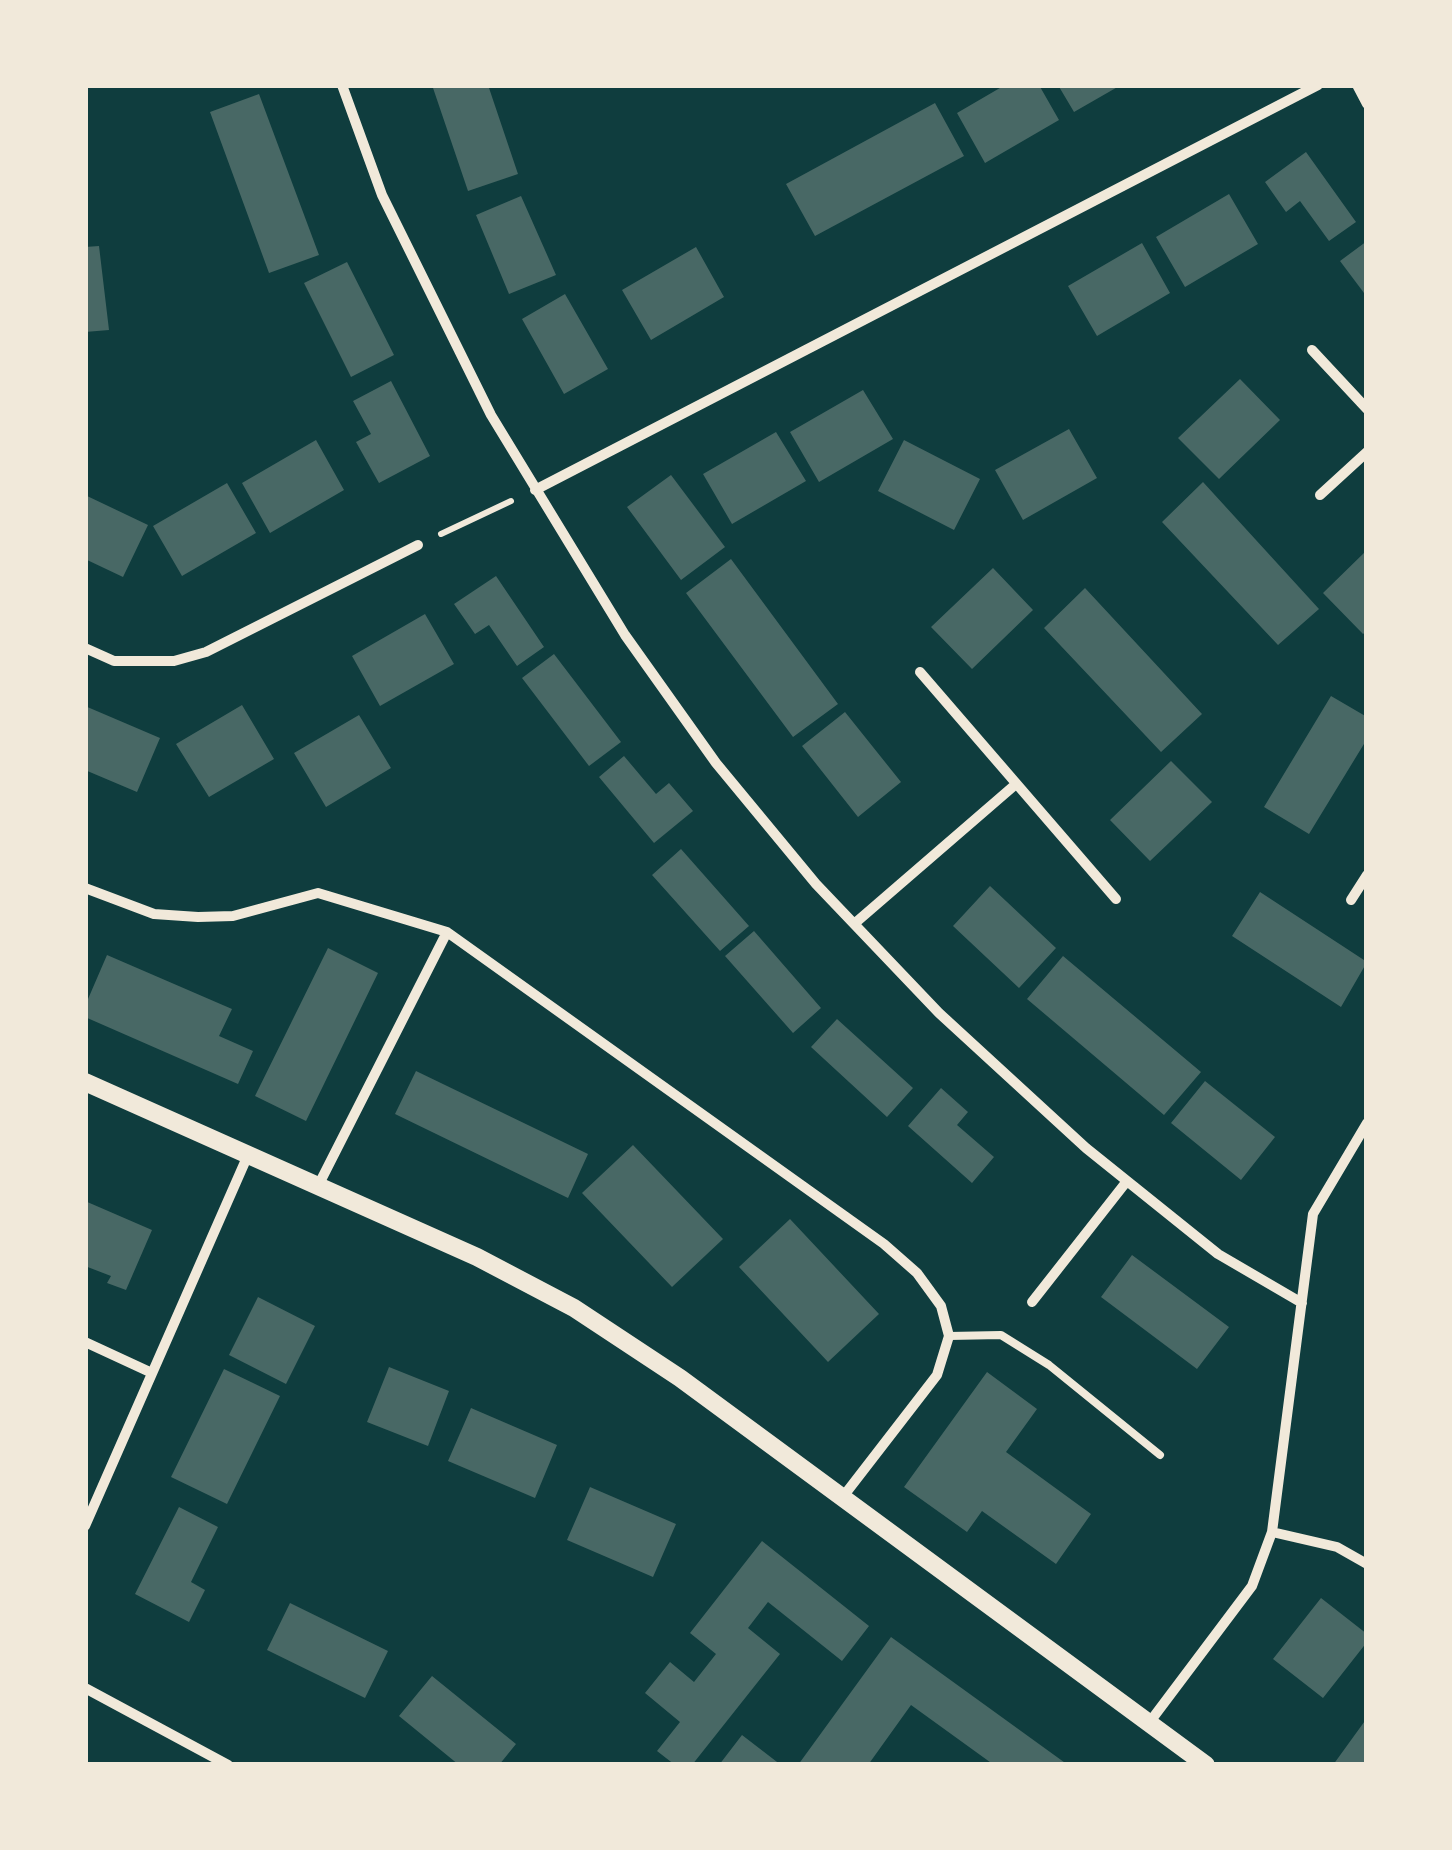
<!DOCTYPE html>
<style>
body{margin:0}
#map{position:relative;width:1452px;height:1850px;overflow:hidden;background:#0f3d3e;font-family:"Libre Baskerville",serif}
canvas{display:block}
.frame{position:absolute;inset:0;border:88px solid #f1e9da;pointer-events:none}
</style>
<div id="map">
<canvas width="1452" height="1850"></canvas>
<div class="frame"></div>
</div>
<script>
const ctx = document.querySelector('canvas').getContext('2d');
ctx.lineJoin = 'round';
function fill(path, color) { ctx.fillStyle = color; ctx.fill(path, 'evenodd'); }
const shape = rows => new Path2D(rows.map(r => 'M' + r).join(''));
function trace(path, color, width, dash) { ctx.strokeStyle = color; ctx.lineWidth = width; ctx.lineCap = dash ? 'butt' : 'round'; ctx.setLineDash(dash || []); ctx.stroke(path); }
const building = shape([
 [432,85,488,85,518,174,468,191],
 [1005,85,1039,85,1059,120,985,163,957,113],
 [1058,85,1121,85,1074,112],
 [259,94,319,255,269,273,210,112],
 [935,103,964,156,815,236,786,184],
 [1306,152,1356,222,1329,241,1300,201,1286,212,1265,182],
 [1229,194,1258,244,1185,287,1156,237],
 [521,196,556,275,509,294,476,215],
 [1367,241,1367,297,1340,261],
 [1142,243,1170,293,1097,336,1068,286],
 [99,246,109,330,85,332,85,247],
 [696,247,724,297,651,340,622,290],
 [347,262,394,355,351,377,304,283],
 [565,294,608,369,564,394,522,319],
 [1240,379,1280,420,1219,479,1178,438],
 [391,381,430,456,379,483,356,442,371,434,353,401],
 [863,390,893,439,819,482,790,432],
 [1069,429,1097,478,1023,520,995,470],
 [776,432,806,481,732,524,703,474],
 [316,440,344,490,270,533,242,483],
 [904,440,980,479,954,530,878,491],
 [671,475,725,547,681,580,627,507],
 [1203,482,1319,609,1278,645,1162,522],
 [227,483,256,533,182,576,153,526],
 [85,495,148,525,123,577,85,559],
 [1367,550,1367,631,1363,634,1323,593],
 [731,559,838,704,793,737,686,593],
 [993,568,1033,610,972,669,931,627],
 [496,576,544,647,517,666,489,625,475,634,454,604],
 [1085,588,1202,714,1161,752,1044,628],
 [425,614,454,664,380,706,352,656],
 [554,654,621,742,589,766,522,678],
 [1331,696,1367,717,1367,739,1309,834,1264,807],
 [242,705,274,759,209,797,176,744],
 [85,706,160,738,137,792,85,770],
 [845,712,901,782,858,817,802,746],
 [359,715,391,768,326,807,294,753],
 [624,756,656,794,669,783,693,811,654,843,599,777],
 [1171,761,1212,802,1150,861,1110,820],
 [681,849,749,926,720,951,652,875],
 [990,886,1056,948,1019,988,953,926],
 [1260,892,1367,962,1341,1007,1232,936],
 [754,931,821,1008,793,1033,725,956],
 [328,948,378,973,306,1121,255,1096],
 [107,955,232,1009,219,1036,253,1051,238,1084,85,1017,85,1006],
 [1063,956,1201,1072,1164,1115,1027,999],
 [837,1019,913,1088,887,1117,811,1047],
 [416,1071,588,1154,568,1198,395,1114],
 [1205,1081,1275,1137,1241,1180,1171,1123],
 [941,1088,968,1112,957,1125,994,1157,972,1183,908,1126],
 [633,1145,723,1239,672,1287,582,1193],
 [85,1201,152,1230,126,1290,107,1283,111,1276,85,1266],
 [790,1219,879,1314,828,1362,739,1267],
 [1132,1255,1229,1327,1197,1369,1101,1297],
 [258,1297,315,1326,286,1384,229,1355],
 [389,1367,449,1391,428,1446,367,1422],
 [224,1369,280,1396,227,1504,171,1477],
 [987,1372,1037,1409,1006,1452,1091,1514,1056,1564,982,1511,967,1532,904,1487],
 [471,1408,557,1445,535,1498,448,1461],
 [590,1487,676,1524,653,1577,567,1540],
 [179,1507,218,1527,191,1582,205,1590,189,1622,135,1594],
 [762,1541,869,1626,842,1661,768,1602,748,1628,780,1654,692,1765,675,1765,657,1751,680,1722,645,1693,670,1662,694,1682,716,1654,690,1633],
 [1321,1598,1367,1634,1367,1642,1323,1698,1273,1659],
 [290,1603,388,1651,365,1698,267,1650],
 [891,1637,1068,1765,994,1765,911,1705,868,1765,798,1765],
 [432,1676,516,1744,499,1765,459,1765,399,1716],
 [1367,1718,1367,1765,1333,1765],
 [742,1735,781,1765,719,1765]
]);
const path = shape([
 [441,534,511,501]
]);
const service = shape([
 [949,1336,1001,1335,1049,1365,1160,1455]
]);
const minor = shape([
 [342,85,382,195,491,415,625,635,716,763,816,884,939,1013,1086,1148,1218,1254,1302,1303],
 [1357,85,1367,104],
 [1312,350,1367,409],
 [535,490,1318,85],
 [1320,495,1367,452],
 [85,648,114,661,174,661,206,652,418,545],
 [920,672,1116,899],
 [85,888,154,914,198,917,233,916,318,893,447,932,884,1244,917,1273,941,1306,949,1336,937,1375,842,1498],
 [1351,900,1367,875],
 [854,924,1016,784],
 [318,1186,447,932],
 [1032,1302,1127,1181],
 [85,1342,152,1373],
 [85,1526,248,1155],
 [1272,1532,1337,1547,1367,1564],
 [85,1688,228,1765],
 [1149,1723,1252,1586,1272,1532,1313,1214,1367,1123]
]);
const tertiary = shape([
 [85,1082,477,1257,574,1308,680,1378,1206,1765]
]);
fill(building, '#486865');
trace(path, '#f1e9da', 6);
trace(service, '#f1e9da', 8);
trace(minor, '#f1e9da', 10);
trace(tertiary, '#f1e9da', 18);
</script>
